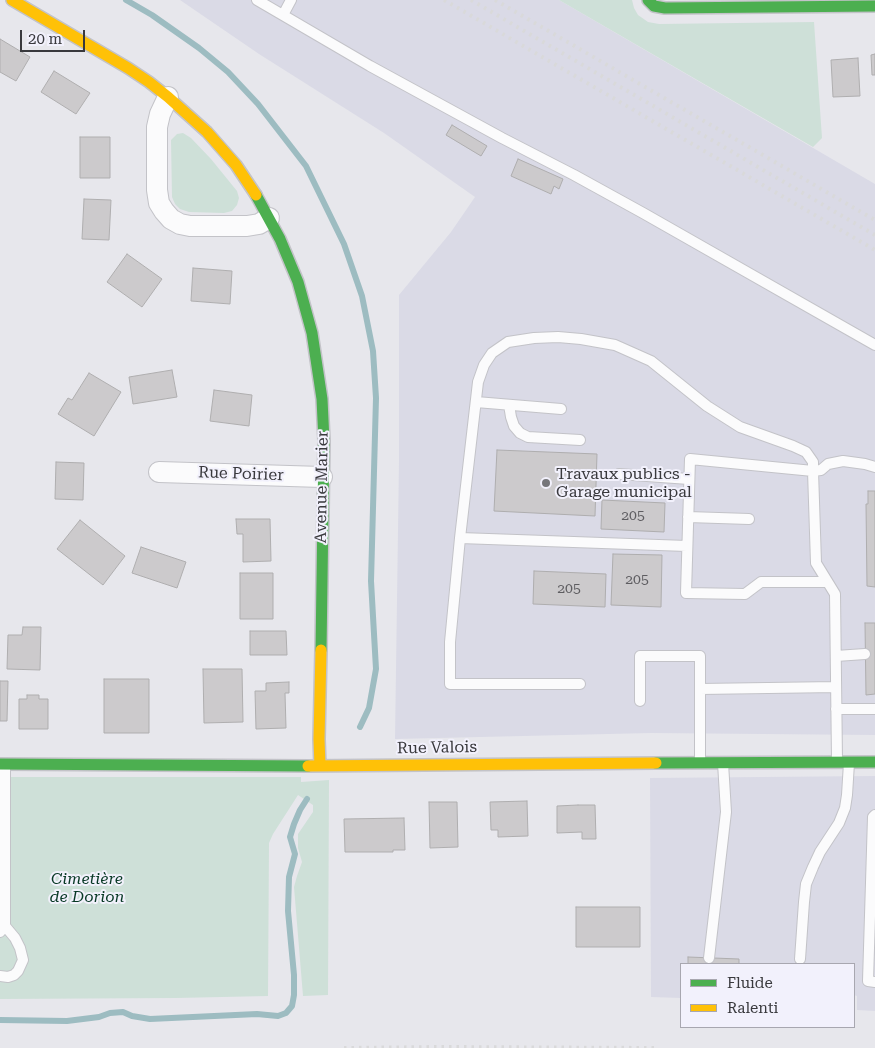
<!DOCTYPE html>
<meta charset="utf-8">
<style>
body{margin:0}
#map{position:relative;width:875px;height:1048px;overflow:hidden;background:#e7e7ec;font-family:"Roboto Serif",serif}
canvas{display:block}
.legend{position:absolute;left:680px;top:963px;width:175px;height:65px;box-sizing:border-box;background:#f2f1fc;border:1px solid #a8a7b0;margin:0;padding:6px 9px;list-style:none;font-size:15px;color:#39393d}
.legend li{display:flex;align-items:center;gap:10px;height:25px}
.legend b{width:25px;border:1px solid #a8a7b0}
.scale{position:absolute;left:20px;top:30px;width:65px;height:22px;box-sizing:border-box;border:2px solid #39393d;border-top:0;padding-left:6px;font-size:15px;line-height:18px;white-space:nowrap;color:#39393d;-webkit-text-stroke:4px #f2f1fc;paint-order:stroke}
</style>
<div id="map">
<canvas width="875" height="1048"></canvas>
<ul class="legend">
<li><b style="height:6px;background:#4caf50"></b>Fluide</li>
<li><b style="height:6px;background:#ffc107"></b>Ralenti</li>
</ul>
<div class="scale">20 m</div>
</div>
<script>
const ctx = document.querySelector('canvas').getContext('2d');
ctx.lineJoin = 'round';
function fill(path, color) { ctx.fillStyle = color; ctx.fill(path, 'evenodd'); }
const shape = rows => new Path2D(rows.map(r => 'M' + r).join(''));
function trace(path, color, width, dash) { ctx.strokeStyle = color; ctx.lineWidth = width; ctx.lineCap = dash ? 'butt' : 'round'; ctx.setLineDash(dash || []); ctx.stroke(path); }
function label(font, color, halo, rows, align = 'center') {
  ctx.font = font + ' "Roboto Serif",serif'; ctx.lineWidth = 4; ctx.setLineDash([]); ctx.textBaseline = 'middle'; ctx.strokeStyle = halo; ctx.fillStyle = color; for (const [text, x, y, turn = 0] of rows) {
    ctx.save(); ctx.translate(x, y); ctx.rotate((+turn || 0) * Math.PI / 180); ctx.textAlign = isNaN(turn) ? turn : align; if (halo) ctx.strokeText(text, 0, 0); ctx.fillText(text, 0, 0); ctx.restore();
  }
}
const built = shape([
 [180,0,559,0,875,184,875,735,651,733,395,739,399,461,399,295,451,232,475,197,384,133,259,54],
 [875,776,875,1011,857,1010,857,996,854,995,854,964,681,964,681,998,651,997,650,778]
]);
const green = shape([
 [559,0,632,0,634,8,638,15,648,22,659,24,814,22,822,138,813,147],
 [183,133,191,138,211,159,237,191,239,198,237,205,232,211,224,213,189,212,180,209,175,204,172,197,171,140,177,134],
 [0,777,301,777,301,782,329,780,328,995,303,996,294,887,297,876,302,862,298,848,298,834,313,812,313,805,298,795,273,834,269,843,268,996,176,998,0,999]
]);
const stream = shape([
 [126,0,152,15,199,48,228,72,258,104,306,166,344,244,362,296,373,351,376,398,371,581,376,669,369,708,360,727],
 [0,1020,67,1021,99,1017,110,1013,123,1012,132,1016,150,1019,257,1014,278,1016,286,1013,292,1006,294,995,294,975,288,911,289,877,295,854,290,837,294,824,300,810,307,799]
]);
const building = shape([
 [0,39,30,57,16,81,0,72,0,39],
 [875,54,875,75,872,75,871,55,875,54],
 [858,58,860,96,833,97,831,60,858,58],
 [54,71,90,93,76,114,41,92,54,71],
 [452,125,487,146,481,156,446,135,452,125],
 [80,137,110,137,110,178,80,178,80,137],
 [518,159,563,179,559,189,554,186,551,194,511,176,518,159],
 [84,199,111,200,109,240,82,239,84,199],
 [127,254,162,279,142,307,107,282,127,254],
 [193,268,232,271,230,304,191,301,193,268],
 [172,370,177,397,133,404,129,377,172,370],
 [89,373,121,392,94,436,58,414,68,398,72,400,89,373],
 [214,390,252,395,249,426,210,421,214,390],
 [497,450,597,454,595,516,494,511,497,450],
 [56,462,84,463,83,500,55,499,56,462],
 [868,491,875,491,875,587,867,586,866,504,868,504,868,491],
 [602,500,665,503,664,532,601,529,602,500],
 [236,519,270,519,271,561,243,562,243,534,237,534,236,519],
 [80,520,125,556,103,585,57,549,80,520],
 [141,547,186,562,177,588,132,573,141,547],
 [613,554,662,555,661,607,611,605,613,554],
 [534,571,606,574,605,607,533,604,534,571],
 [240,573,273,573,273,619,240,619,240,573],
 [865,623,875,623,875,694,866,695,865,623],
 [23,627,41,627,40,670,7,669,8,635,22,635,23,627],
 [250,631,286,631,287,655,250,655,250,631],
 [203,669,242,669,243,722,204,723,203,669],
 [104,679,149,679,149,733,104,733,104,679],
 [0,681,8,681,7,721,0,721,0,681],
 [289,682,289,693,285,693,286,728,256,729,255,691,266,691,266,683,289,682],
 [27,695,39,695,39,699,48,699,48,729,19,729,19,699,27,699,27,695],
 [527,801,528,836,498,837,498,830,491,830,490,802,527,801],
 [429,802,457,802,458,847,430,848,429,802],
 [578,805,595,805,596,839,582,839,582,832,557,833,557,806,578,805],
 [404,818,405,850,393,850,393,852,345,852,344,819,404,818],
 [576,907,640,907,640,947,576,947,576,907],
 [688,957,739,959,739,964,688,964,688,957]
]);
const lane = shape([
 [257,0,370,66,502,138,574,175,643,213,875,345],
 [283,15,291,0],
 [476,402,561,409],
 [509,405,511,417,514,426,520,433,528,437,580,440],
 [619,474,689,479],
 [688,517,749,519],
 [460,538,687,546],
 [827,582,761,582,745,594,686,593,690,459,813,471,816,563,835,594,837,761],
 [836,656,865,654],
 [580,684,450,684,450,642,460,538,478,382,484,365,492,353,508,342,534,338,558,337,581,339,615,345,651,361,707,406,740,427,793,446,806,452,813,462,813,471,821,470,828,464,843,461,865,464,875,467],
 [700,689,836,687],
 [640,701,640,656,700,656,700,762],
 [836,709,875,709],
 [875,815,873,817,868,981,875,982],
 [0,932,5,926,5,765],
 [709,958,726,812,723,763],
 [800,959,804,902,806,884,813,867,820,852,839,823,845,808,847,795,849,763],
 [0,976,8,977,14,975,18,971,23,960,20,948,15,938,5,926]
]);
const street = shape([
 [168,97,160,114,157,127,157,190,159,203,164,211,171,219,180,224,190,226,247,226,259,224,269,218],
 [159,472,322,477]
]);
const fast = shape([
 [648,0,654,6,665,8,875,6],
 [256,195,280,239,298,282,312,333,322,399,324,441,321,650],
 [656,763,875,762],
 [0,764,308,766]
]);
const slow = shape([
 [12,0,128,68,149,82,168,97,207,132,236,165,256,195],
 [308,766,656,763],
 [320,766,319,739,321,650]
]);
const rail = shape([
 [444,0,875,250],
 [471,0,875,235],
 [495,0,875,220],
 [344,1048,441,1047,657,1048]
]);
const markers = [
 [546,483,5,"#76767a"]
];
const numberNames = [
 ["205",633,516],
 ["205",637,580],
 ["205",569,589]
];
const streetNames = [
 ["Rue Poirier",241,474,2],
 ["Avenue Marier",322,487,-89],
 ["Rue Valois",437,748,-1]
];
const poiNames = [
 ["Travaux publics -",556,474],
 ["Garage municipal",556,492]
];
const parkNames = [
 ["Cimetière",87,879],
 ["de Dorion",87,897]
];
fill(built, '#dadae6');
fill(green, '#cee0d8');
trace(stream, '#9dbcc1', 6);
fill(building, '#cccacc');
trace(building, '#afaeaf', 1);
trace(lane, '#c3c3c8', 12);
trace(street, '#c3c3c8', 22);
trace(fast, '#c3c3c8', 14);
trace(slow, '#c3c3c8', 14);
trace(lane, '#fbfbfc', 10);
trace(street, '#fbfbfc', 20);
trace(fast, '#4caf50', 11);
trace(slow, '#ffc107', 11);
trace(rail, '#d9d9da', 4, [2.5, 5]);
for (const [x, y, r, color] of markers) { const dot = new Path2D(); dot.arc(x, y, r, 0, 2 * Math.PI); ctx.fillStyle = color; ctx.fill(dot); trace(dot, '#f2f1fc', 2); }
label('14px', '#5e5d61', null, numberNames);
label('16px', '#39393d', '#f2f1fc', streetNames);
label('16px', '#39393d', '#f2f1fc', poiNames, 'left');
label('italic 16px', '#083925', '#f2f1fc', parkNames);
</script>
